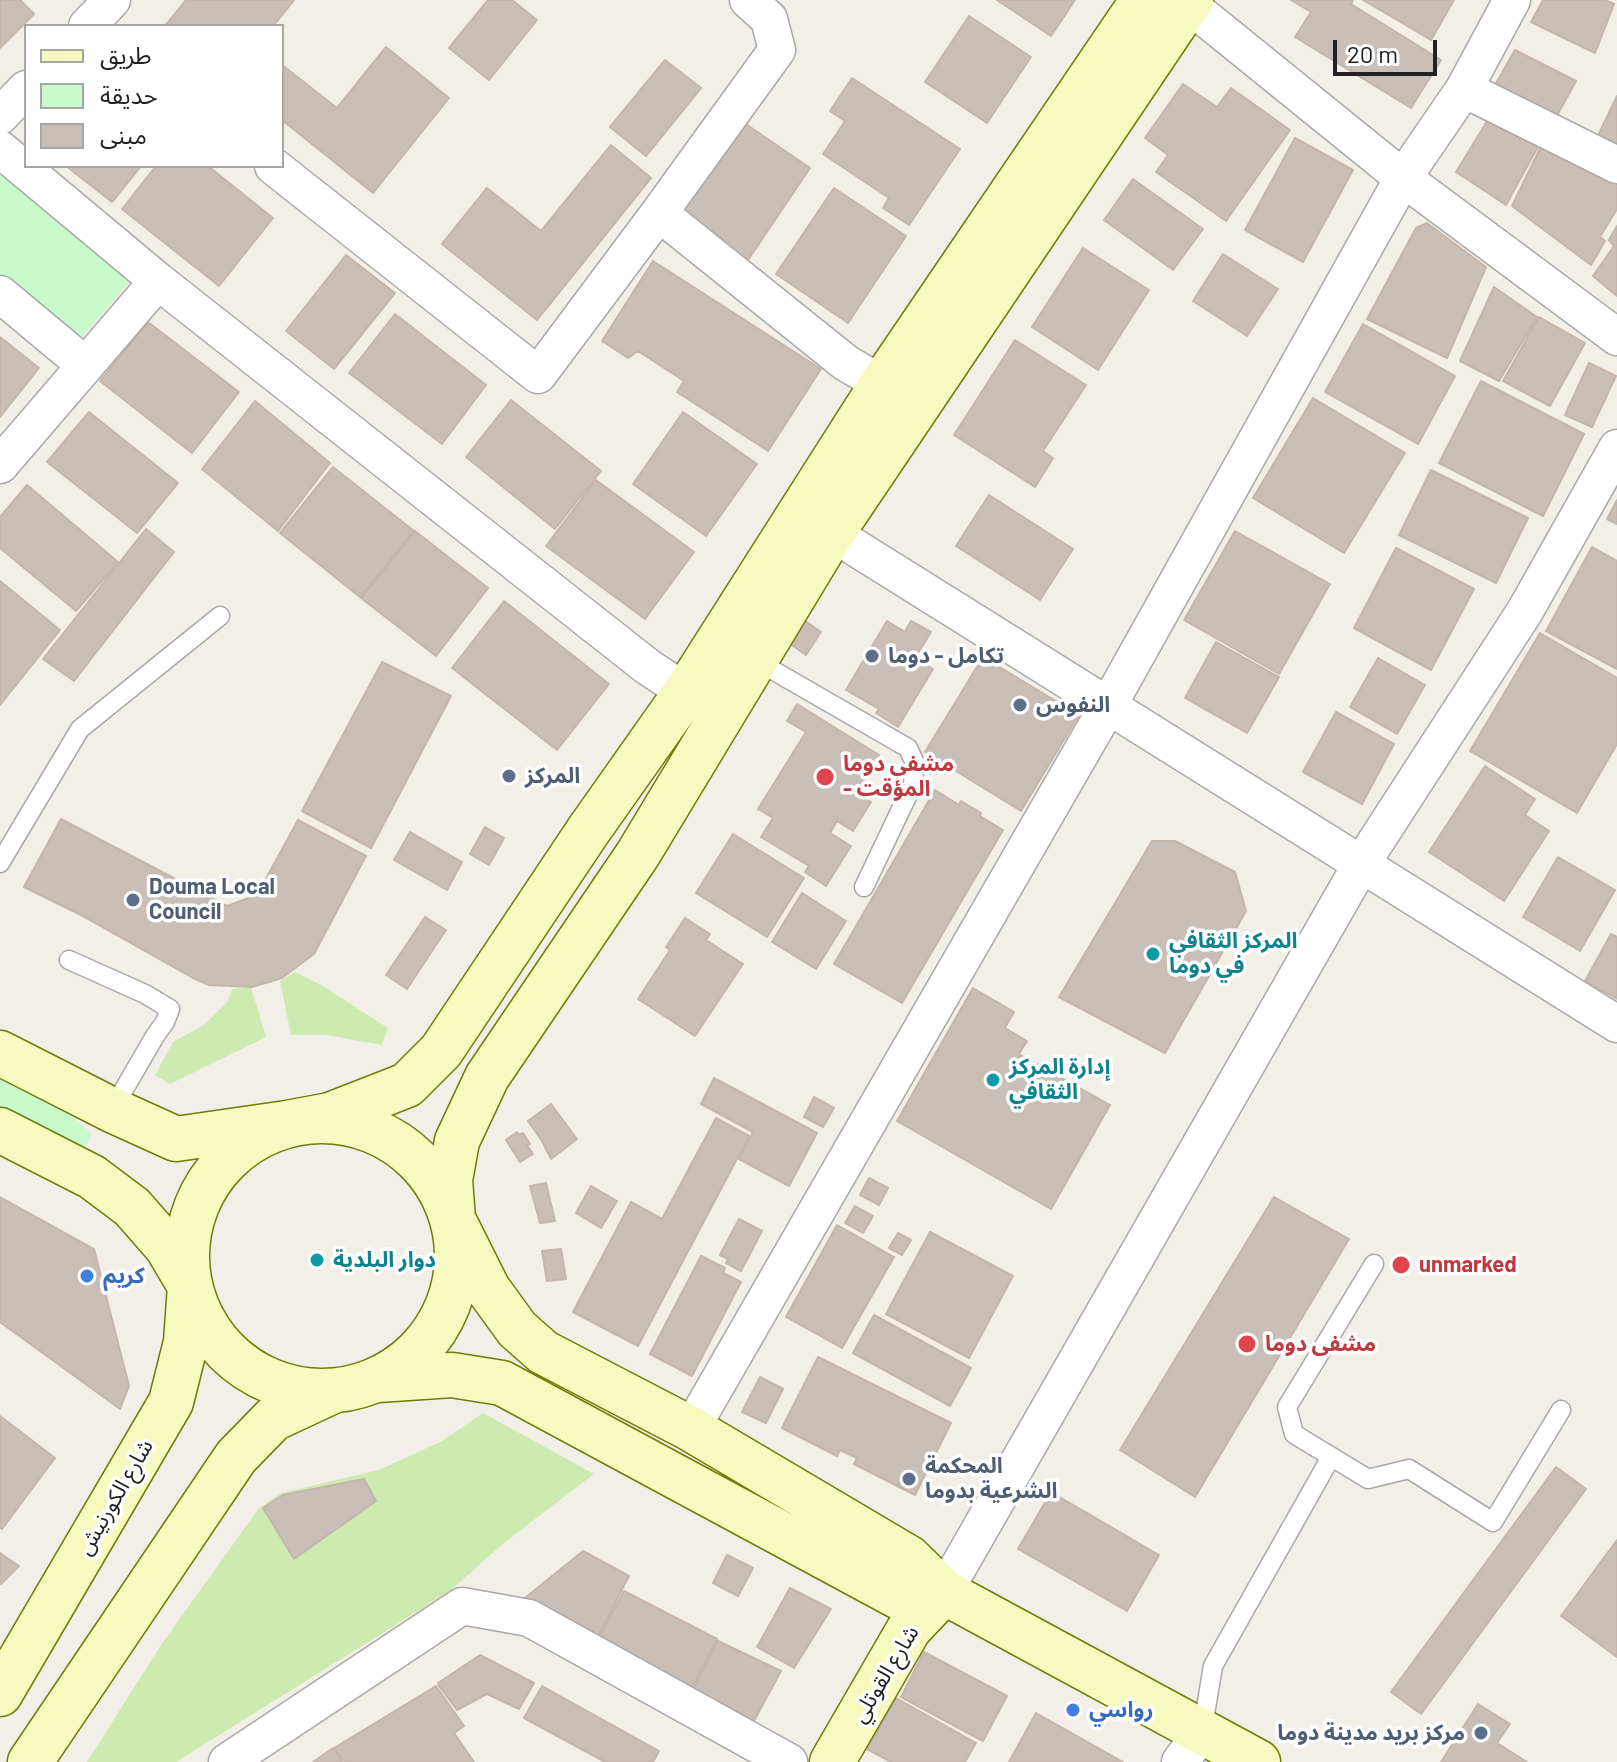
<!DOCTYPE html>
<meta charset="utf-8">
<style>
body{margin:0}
#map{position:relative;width:1617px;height:1762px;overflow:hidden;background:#f2efe9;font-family:Barlow,"Noto Sans Arabic",sans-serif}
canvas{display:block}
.legend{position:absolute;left:24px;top:24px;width:260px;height:144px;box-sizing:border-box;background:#fff;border:2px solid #a7a7a7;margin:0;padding:10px 14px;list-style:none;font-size:24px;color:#222}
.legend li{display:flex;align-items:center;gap:16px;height:40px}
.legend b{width:40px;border:2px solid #a7a7a7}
.scale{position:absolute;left:1333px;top:40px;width:104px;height:36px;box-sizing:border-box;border:4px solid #222;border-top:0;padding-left:10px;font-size:24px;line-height:28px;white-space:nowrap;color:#222;-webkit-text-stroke:6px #fff;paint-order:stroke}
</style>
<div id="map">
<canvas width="1617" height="1762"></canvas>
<ul class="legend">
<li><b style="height:10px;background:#f7fabf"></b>طريق</li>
<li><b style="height:22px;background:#c8facc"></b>حديقة</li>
<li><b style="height:22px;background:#c7bfb8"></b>مبنى</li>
</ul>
<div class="scale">20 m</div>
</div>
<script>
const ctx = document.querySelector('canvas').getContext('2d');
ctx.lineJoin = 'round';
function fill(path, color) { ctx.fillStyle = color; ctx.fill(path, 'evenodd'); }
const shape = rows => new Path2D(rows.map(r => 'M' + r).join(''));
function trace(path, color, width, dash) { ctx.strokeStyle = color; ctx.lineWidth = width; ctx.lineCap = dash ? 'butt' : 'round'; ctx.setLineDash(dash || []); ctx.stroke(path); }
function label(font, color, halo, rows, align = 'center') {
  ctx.font = font + ' Barlow,"Noto Sans Arabic",sans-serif'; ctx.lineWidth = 7; ctx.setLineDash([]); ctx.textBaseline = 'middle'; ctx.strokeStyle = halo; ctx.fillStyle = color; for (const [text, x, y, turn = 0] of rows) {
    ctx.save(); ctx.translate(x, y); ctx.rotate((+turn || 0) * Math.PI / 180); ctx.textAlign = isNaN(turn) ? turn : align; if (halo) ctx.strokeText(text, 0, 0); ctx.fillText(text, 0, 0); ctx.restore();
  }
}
const grass = shape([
 [295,972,323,986,388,1028,382,1045,326,1035,291,1035,280,981],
 [251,987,266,1037,170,1084,155,1075,173,1042,204,1025,228,1001,232,989],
 [483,1413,594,1474,505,1542,450,1591,176,1762,87,1762,161,1645,259,1508,281,1493,379,1470,442,1441]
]);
const park = shape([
 [0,174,131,280,78,341,0,275],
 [0,1073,56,1102,92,1134,83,1150,0,1114]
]);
const building = shape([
 [0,0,20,0,34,14,0,48,0,0],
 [186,0,294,0,273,26,165,26,186,0],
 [488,0,512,0,537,20,489,80,449,48,488,0],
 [997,0,1075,0,1051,36,997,0],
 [1291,0,1353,0,1351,4,1441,60,1411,108,1295,37,1311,12,1291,0],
 [1363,0,1454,0,1431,40,1363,0],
 [1543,0,1605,0,1614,4,1595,53,1531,22,1543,0],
 [969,16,1031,57,987,123,925,82,969,16],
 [386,47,449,98,373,193,282,120,282,65,337,108,386,47],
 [1515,50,1576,81,1554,121,1491,92,1515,50],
 [665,60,701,88,646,156,610,127,665,60],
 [852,78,960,149,909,225,883,208,889,198,823,154,845,121,830,111,852,78],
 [1183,84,1217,107,1231,88,1290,130,1226,221,1156,172,1168,155,1145,138,1183,84],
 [1617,96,1617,155,1594,144,1617,96],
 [1489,118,1540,143,1506,205,1456,172,1489,118],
 [740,120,810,168,748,260,677,212,740,120],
 [1295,138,1353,170,1303,262,1245,230,1295,138],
 [1543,142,1617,179,1617,209,1600,237,1605,241,1591,265,1512,206,1543,142],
 [611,145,651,178,537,320,442,244,487,188,541,231,611,145],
 [66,166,141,166,112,202,66,166],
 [156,166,208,166,273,218,219,286,122,209,156,166],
 [1133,179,1203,229,1173,270,1104,220,1133,179],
 [834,188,906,236,848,323,776,274,834,188],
 [1427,223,1486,267,1447,358,1367,319,1416,228,1427,223],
 [1617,226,1617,296,1593,276,1614,246,1609,240,1617,226],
 [1083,248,1149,290,1098,370,1032,327,1083,248],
 [1223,254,1278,289,1247,336,1193,301,1223,254],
 [346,255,395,293,334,369,286,331,346,255],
 [653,261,821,369,768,451,677,392,684,381,638,351,628,358,602,341,653,261],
 [1494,287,1537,317,1499,381,1460,361,1494,287],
 [395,314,486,385,442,444,349,373,395,314],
 [1539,317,1585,343,1550,406,1503,381,1539,317],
 [148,322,239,392,192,453,100,381,148,322],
 [1363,324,1455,376,1418,444,1325,392,1363,324],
 [0,337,39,368,0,417,0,337],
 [1015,340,1086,385,1043,451,1053,458,1035,487,954,435,1015,340],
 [1589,363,1616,376,1592,427,1565,415,1589,363],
 [1481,381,1584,434,1543,516,1439,463,1481,381],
 [1313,398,1405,453,1344,553,1253,498,1313,398],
 [511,400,601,471,555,529,466,457,511,400],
 [255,401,330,463,278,531,202,469,255,401],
 [89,412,178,483,137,533,47,462,89,412],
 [683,412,757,464,706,536,633,484,683,412],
 [333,467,414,531,360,597,280,533,333,467],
 [1431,470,1528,518,1496,583,1399,535,1431,470],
 [596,480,694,552,645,619,546,546,596,480],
 [27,485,118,562,76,611,0,548,0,517,27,485],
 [989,495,1073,549,1040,600,956,546,989,495],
 [1617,500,1617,524,1607,519,1617,500],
 [146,529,174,552,74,681,43,659,146,529],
 [415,531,488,588,436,656,361,598,415,531],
 [1235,531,1330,584,1279,674,1184,620,1235,531],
 [1592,547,1617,561,1617,669,1546,631,1592,547],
 [1396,548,1474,589,1431,670,1354,628,1396,548],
 [0,581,60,630,0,705,0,581],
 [504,601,609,684,557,750,452,668,504,601],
 [801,618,821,632,806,655,786,641,801,618],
 [887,621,905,632,911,621,931,632,915,658,933,669,898,727,876,713,879,709,846,690,887,621],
 [1540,633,1617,678,1617,744,1577,813,1470,751,1540,633],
 [1216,642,1279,677,1247,733,1185,698,1216,642],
 [983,657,1079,715,1021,811,925,752,983,657],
 [1378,658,1425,685,1397,734,1350,707,1378,658],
 [382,662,451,696,371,848,302,811,382,662],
 [797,704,879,755,856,793,871,802,853,831,837,821,830,833,851,846,826,886,805,872,809,866,761,837,773,818,758,809,806,732,787,721,797,704],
 [1336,712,1394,744,1362,804,1303,772,1336,712],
 [1485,766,1535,799,1525,815,1549,831,1504,901,1429,852,1485,766],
 [935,790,959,805,961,801,981,813,980,816,1003,830,902,1003,834,964,935,790],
 [61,819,227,906,257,895,298,820,366,856,314,954,282,978,252,987,209,985,193,978,79,914,24,887,61,819],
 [485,827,504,838,489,865,470,854,485,827],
 [410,832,462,862,447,890,394,860,410,832],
 [733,834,804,878,767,937,696,893,733,834],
 [1152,841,1175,841,1235,872,1246,911,1165,1053,1059,997,1152,841],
 [1558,857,1615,890,1580,951,1523,917,1558,857],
 [802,893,846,921,816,969,772,942,802,893],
 [425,917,446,930,407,989,386,975,425,917],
 [685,918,710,934,706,940,743,964,695,1036,638,999,670,950,666,947,685,918],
 [1611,934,1617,937,1617,999,1585,981,1611,934],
 [973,988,1014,1012,1005,1028,1027,1041,1019,1054,1110,1105,1051,1209,897,1121,973,988],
 [714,1078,817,1133,789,1186,739,1159,753,1132,701,1104,714,1078],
 [814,1097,834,1108,823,1127,804,1117,814,1097],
 [551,1104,577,1139,551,1159,542,1141,528,1121,551,1104],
 [716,1118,749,1136,638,1346,573,1312,631,1202,662,1219,716,1118],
 [517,1132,519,1135,523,1133,530,1144,527,1145,533,1154,520,1162,506,1140,517,1132],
 [869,1178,888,1188,879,1205,860,1195,869,1178],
 [546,1183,555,1221,540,1223,530,1186,546,1183],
 [591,1186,617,1201,601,1228,576,1213,591,1186],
 [0,1197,94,1249,129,1386,120,1409,0,1322,0,1197],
 [1274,1197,1349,1239,1195,1497,1120,1450,1274,1197],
 [855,1206,873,1216,863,1233,845,1223,855,1206],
 [739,1219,762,1231,741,1271,726,1263,728,1259,720,1255,739,1219],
 [837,1225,894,1257,842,1348,786,1317,837,1225],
 [930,1232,1013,1276,969,1358,886,1314,930,1232],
 [898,1233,911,1240,902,1255,889,1248,898,1233],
 [561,1249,566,1279,547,1281,542,1251,561,1249],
 [701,1256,725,1268,723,1273,741,1282,692,1376,650,1354,701,1256],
 [874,1315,971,1368,950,1406,853,1353,874,1315],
 [818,1357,951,1423,915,1495,854,1464,857,1458,840,1450,837,1456,782,1428,818,1357],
 [760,1377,783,1389,766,1423,742,1412,760,1377],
 [0,1416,55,1458,2,1529,0,1528,0,1416],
 [1556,1467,1586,1489,1421,1714,1391,1692,1556,1467],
 [364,1479,376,1501,294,1559,263,1508,283,1495,364,1479],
 [1051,1492,1159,1555,1127,1611,1018,1549,1051,1492],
 [1617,1540,1617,1657,1561,1616,1617,1540],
 [583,1551,629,1576,595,1642,520,1602,583,1551],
 [0,1553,19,1566,1,1584,0,1583,0,1553],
 [727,1555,753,1568,738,1596,713,1583,727,1555],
 [790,1588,831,1609,794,1668,757,1647,790,1588],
 [624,1591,717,1639,686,1698,593,1649,624,1591],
 [718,1641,781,1671,749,1730,688,1699,718,1641],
 [924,1652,1007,1696,983,1741,901,1697,924,1652],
 [480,1655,534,1683,519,1709,487,1694,457,1710,439,1686,438,1683,480,1655],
 [436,1686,464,1726,454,1733,474,1762,345,1762,334,1748,436,1686],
 [542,1686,659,1751,653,1762,605,1762,524,1718,542,1686],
 [896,1698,976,1743,965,1762,891,1762,867,1749,896,1698],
 [1478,1704,1510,1724,1497,1743,1527,1762,1441,1762,1478,1704],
 [1036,1713,1123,1762,1009,1762,1036,1713],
 [333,1748,342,1762,313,1762,333,1748]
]);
const lane = shape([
 [755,660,908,748,915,763,913,784,864,887],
 [0,863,80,729,220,616],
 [69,960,145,994,170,1009,165,1022,155,1036,112,1110],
 [1374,1264,1287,1407,1294,1434,1368,1479,1409,1469,1493,1522,1561,1410],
 [1202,1732,1213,1666,1331,1457]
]);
const street = shape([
 [1188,4,1403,178,1617,337],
 [87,26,112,0],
 [1464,89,1617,165],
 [0,116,26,89],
 [0,149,158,281,648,667,686,692],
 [273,166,538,375,659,213,777,50,769,19,748,0],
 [659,213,846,363,882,384],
 [0,294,85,365],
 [0,465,158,281],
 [812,519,832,533,1617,1024],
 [691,1429,1108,706,1403,178,1464,89,1512,0],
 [944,1592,1362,863,1525,611,1617,448],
 [227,1762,462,1606,529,1618,789,1762],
 [1180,1762,1202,1732]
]);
const secondary = shape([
 [1191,0,832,533,638,854,487,1077,457,1141,450,1180,453,1219,488,1289,517,1329,543,1352,691,1429,909,1558,944,1592,1258,1762],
 [0,1053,112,1110,176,1139,287,1123,330,1115,407,1085,441,1051,588,831,686,692,882,384,1143,0],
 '187 1256a135 135 0 1 1 270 0a135 135 0 1 1-270 0Z',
 [0,1130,92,1177,132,1207,167,1247,190,1286,186,1342,171,1402,0,1694],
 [378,1380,452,1375,502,1383,899,1597,944,1592],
 [30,1762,236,1457,273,1419,333,1391],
 [832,1762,909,1629,944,1592]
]);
const markers = [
 [872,656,8,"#5c6f8a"],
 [1020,705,8,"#5c6f8a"],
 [509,776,8,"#5c6f8a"],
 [825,777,10,"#e0444e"],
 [133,900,8,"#5c6f8a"],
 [1153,954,8,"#0f9aa8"],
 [993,1080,8,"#0f9aa8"],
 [317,1260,8,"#0f9aa8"],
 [1401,1265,10,"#e0444e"],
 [87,1276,8,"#3f7fe0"],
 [1247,1344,10,"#e0444e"],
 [909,1479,8,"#5c6f8a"],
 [1073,1710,8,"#3f7fe0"],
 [1481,1733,8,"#5c6f8a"]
];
const serviceNames = [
 ["تكامل - دوما",888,656],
 ["النفوس",1036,705],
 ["المركز",525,776],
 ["Douma Local",149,887],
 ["Council",149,912],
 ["المحكمة",925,1466],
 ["الشرعية بدوما",925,1491],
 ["مركز بريد مدينة دوما",1465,1733,"right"]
];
const healthNames = [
 ["مشفى دوما",843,764],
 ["- المؤقت",843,789],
 ["unmarked",1419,1265],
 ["مشفى دوما",1265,1344]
];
const cultureNames = [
 ["المركز الثقافي",1169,941],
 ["في دوما",1169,966],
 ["إدارة المركز",1009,1067],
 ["الثقافي",1009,1092],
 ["دوار البلدية",333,1260]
];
const shopNames = [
 ["كريم",103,1276],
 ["رواسي",1089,1710]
];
const streetNames = [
 ["شارع الكورنيش",115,1497,-60],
 ["شارع القوتلي",885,1674,-59]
];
fill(grass, '#cdebb0');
fill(park, '#c8facc');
fill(building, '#c7bfb8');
trace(building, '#c4b6ab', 2);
trace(lane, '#a9a9a9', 21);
trace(street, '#a9a9a9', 39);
trace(secondary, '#707d05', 47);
trace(lane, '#fff', 18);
trace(street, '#fff', 36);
trace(secondary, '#f7fabf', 44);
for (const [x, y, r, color] of markers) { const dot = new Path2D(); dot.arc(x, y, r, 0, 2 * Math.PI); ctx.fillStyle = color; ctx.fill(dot); trace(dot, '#fff', 3); }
label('bold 22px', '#4e5e75', '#fff', serviceNames, 'left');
label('bold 22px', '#be3a42', '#fff', healthNames, 'left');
label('bold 22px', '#0d838f', '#fff', cultureNames, 'left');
label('bold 22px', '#366cbe', '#fff', shopNames, 'left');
label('22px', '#222', '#fff', streetNames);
</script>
